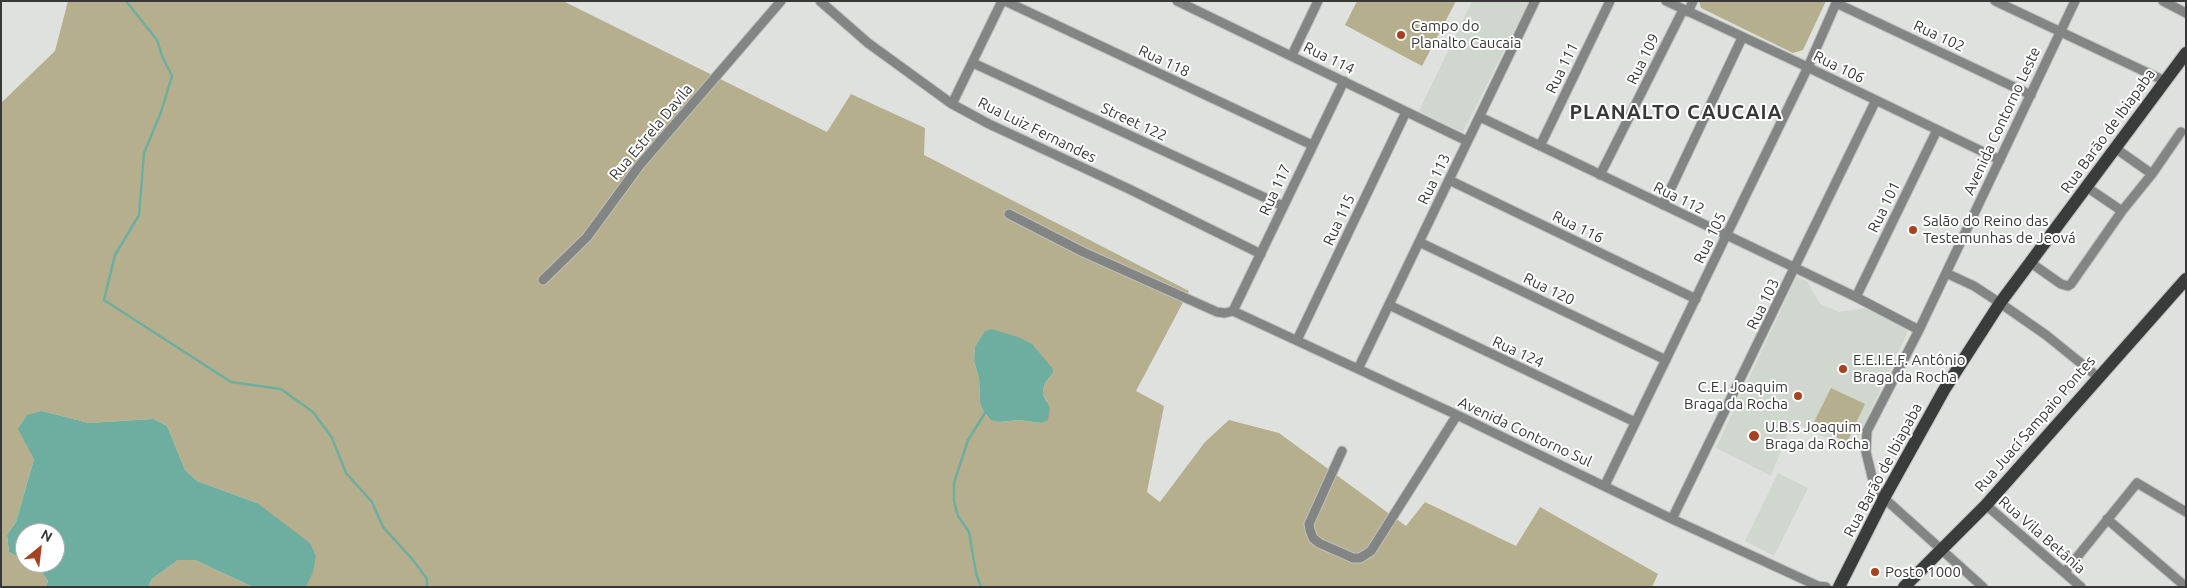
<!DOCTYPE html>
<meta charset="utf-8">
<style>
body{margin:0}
#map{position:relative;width:2187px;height:588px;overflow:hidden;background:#dee1de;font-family:Ubuntu,sans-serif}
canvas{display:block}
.frame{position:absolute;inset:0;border:2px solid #373837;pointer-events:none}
.north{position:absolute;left:15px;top:523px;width:50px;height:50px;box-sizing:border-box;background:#fff;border:1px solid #afafaf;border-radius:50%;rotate:29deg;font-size:14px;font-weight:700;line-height:20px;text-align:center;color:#373837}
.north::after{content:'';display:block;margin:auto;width:18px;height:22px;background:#a8411f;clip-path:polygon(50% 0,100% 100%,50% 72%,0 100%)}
</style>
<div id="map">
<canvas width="2187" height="588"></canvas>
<div class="frame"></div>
<div class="north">N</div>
</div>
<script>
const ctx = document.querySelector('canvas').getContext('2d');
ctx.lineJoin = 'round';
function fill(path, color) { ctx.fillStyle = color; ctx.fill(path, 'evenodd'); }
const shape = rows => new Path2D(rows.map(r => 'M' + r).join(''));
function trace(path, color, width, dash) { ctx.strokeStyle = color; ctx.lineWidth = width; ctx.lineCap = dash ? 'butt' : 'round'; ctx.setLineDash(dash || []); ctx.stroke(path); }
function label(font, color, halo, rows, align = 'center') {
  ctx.font = font + ' Ubuntu,sans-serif'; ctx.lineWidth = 4; ctx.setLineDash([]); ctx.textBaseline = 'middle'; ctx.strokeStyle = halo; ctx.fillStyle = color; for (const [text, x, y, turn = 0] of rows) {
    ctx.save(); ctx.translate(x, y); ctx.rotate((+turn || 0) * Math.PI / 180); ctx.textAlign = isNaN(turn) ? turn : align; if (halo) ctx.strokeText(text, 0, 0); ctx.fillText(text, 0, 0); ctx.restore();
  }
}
const built = shape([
 [1472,1,1529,1,1463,132,1419,111],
 [1798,277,1807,281,1820,304,1839,312,1865,308,1906,328,1908,331,1852,450,1792,422,1771,476,1716,448,1796,278],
 [1778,473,1808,488,1774,556,1745,541]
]);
const green = shape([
 [68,1,563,1,827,132,851,94,925,128,924,155,1189,291,1136,391,1164,406,1147,492,1160,502,1205,442,1229,420,1279,433,1406,526,1425,502,1516,546,1540,507,1658,574,1652,587,303,587,306,587,257,503,197,481,185,470,167,426,153,419,89,423,42,411,34,459,16,522,7,535,9,552,25,560,25,563,31,563,38,567,48,581,46,587,1,587,1,103,55,51],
 [984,332,1053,373,1045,383,1043,390,1043,394,1047,401,1041,423,1019,420,999,422,988,417,983,411,980,403,979,378,974,361,975,348],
 [1357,1,1456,1,1422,66,1345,25],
 [1699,1,1826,1,1803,50,1793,53,1701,8],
 [1831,388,1865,404,1847,442,1812,426],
 [178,560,195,560,253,587,148,587,152,579]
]);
const water = shape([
 [991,329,1018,337,1032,344,1053,369,1053,373,1045,383,1043,390,1043,394,1050,408,1048,420,1041,423,1019,420,999,422,991,420,983,411,980,403,979,378,974,361,975,347,984,332],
 [42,411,89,423,153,419,167,426,185,470,197,481,257,503,310,543,316,556,313,572,306,587,253,587,195,560,178,560,152,579,148,587,46,587,48,581,38,567,31,563,55,563,55,533,25,533,25,560,9,552,7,535,16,522,34,459,18,429,27,415]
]);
const stream = shape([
 [126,1,157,40,162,56,172,76,161,112,144,153,139,215,115,255,104,300,231,382,281,389,313,412,332,438,346,473,372,502,383,527,413,560,427,579,427,587],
 [981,587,976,573,969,532,958,516,954,501,954,483,968,440,985,413]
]);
const minor = shape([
 [820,1,868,43,952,104,989,124,1129,189,1261,254],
 [1005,1,1312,145],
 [1177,1,1467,141],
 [1666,1,1801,64,2000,160],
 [1995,1,2165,81],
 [2163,1,2186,13],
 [1836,3,2031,95],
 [1688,12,1693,1],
 [1292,55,1318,1],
 [973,63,1283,206],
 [952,104,1002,1],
 [1480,117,1856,297,1919,330],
 [1540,146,1610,1],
 [2115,148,2152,174],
 [1600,175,1683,10],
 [1449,180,1696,299],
 [2088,188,2122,211],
 [1663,205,1742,38],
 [1009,214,1083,252,1217,312,1225,313,1233,311],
 [1419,242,1666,360],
 [2031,263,2061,284,2068,286,2071,284,2122,211,2152,174,2181,132],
 [1946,273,1974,286,2000,303,2046,335,2098,377],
 [543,280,587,237,639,166,781,1],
 [1856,297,1937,130],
 [1389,305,1635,422],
 [1233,311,1457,415,1672,519,1818,586,1826,587],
 [1233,311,1344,81],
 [1297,340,1406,112],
 [1358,369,1535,1],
 [1342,451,1309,524,1310,530,1313,538,1319,543,1353,558,1360,558,1371,551,1457,415],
 [1605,485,1808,67,1837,1],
 [1986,505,2081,587],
 [1672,519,1876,100],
 [2107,519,2186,587],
 [2065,572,2137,483,2186,512],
 [1983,587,1884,498,1877,489,1872,477,1866,452,1867,431,1919,330,2075,1]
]);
const primary = shape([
 [1839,587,1884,498,1944,390,2000,303,2186,53],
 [1904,587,1986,505,2186,279]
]);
const markers = [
 [1401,35,5,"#a8411f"],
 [1913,230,5,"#a8411f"],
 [1843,369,5,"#a8411f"],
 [1798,396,5,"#a8411f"],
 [1754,436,6,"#a8411f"],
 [1875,572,5,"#a8411f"]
];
const poiNames = [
 ["Campo do",1411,26],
 ["Planalto Caucaia",1411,43],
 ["Salão do Reino das",1923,221],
 ["Testemunhas de Jeová",1923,238],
 ["E.E.I.E.F. Antônio",1853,360],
 ["Braga da Rocha",1853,377],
 ["C.E.I Joaquim",1788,387,"right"],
 ["Braga da Rocha",1788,404,"right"],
 ["U.B.S Joaquim",1765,427],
 ["Braga da Rocha",1765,444],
 ["Posto 1000",1885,572]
];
const streetNames = [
 ["Rua 102",1939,36,25],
 ["Rua 114",1329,58,26],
 ["Rua 109",1643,59,-64],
 ["Rua 118",1164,61,25],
 ["Rua 106",1839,67,26],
 ["Rua 111",1562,68,-64],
 ["Avenida Contorno Leste",2002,121,-65],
 ["Street 122",1134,122,25],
 ["Rua Luiz Fernandes",1037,130,26],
 ["Rua Barão de Ibiapaba",2108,131,-54],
 ["Rua Estrela Davila",651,132,-50],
 ["Rua 113",1434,179,-64],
 ["Rua 117",1275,190,-65],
 ["Rua 112",1679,198,26],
 ["Rua 101",1884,207,-64],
 ["Rua 115",1339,220,-65],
 ["Rua 116",1578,227,26],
 ["Rua 105",1710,238,-64],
 ["Rua 120",1549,289,26],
 ["Rua 103",1763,304,-64],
 ["Rua 124",1518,352,25],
 ["Rua Juací Sampaio Pontes",2035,424,-49],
 ["Avenida Contorno Sul",1525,432,25],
 ["Rua Barão de Ibiapaba",1883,470,-62],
 ["Rua Vila Betânia",2042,535,41]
];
const districtNames = [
 ["PLANALTO CAUCAIA",1676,112]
];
fill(built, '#d0d7ce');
fill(green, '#b6af8d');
fill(water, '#6eaea0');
trace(stream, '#6eaea0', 2.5);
trace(minor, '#bdbfbd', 11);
trace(primary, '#bdbfbd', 14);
trace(minor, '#838584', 9);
trace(primary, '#3a3c3b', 12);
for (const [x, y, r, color] of markers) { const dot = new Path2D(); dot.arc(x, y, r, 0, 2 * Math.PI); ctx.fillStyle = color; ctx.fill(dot); trace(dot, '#fff', 2); }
label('15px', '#373837', '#fff', poiNames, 'left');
label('15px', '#373837', '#fff', streetNames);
ctx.letterSpacing = '1px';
label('bold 20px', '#373837', '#fff', districtNames);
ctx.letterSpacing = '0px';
</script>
